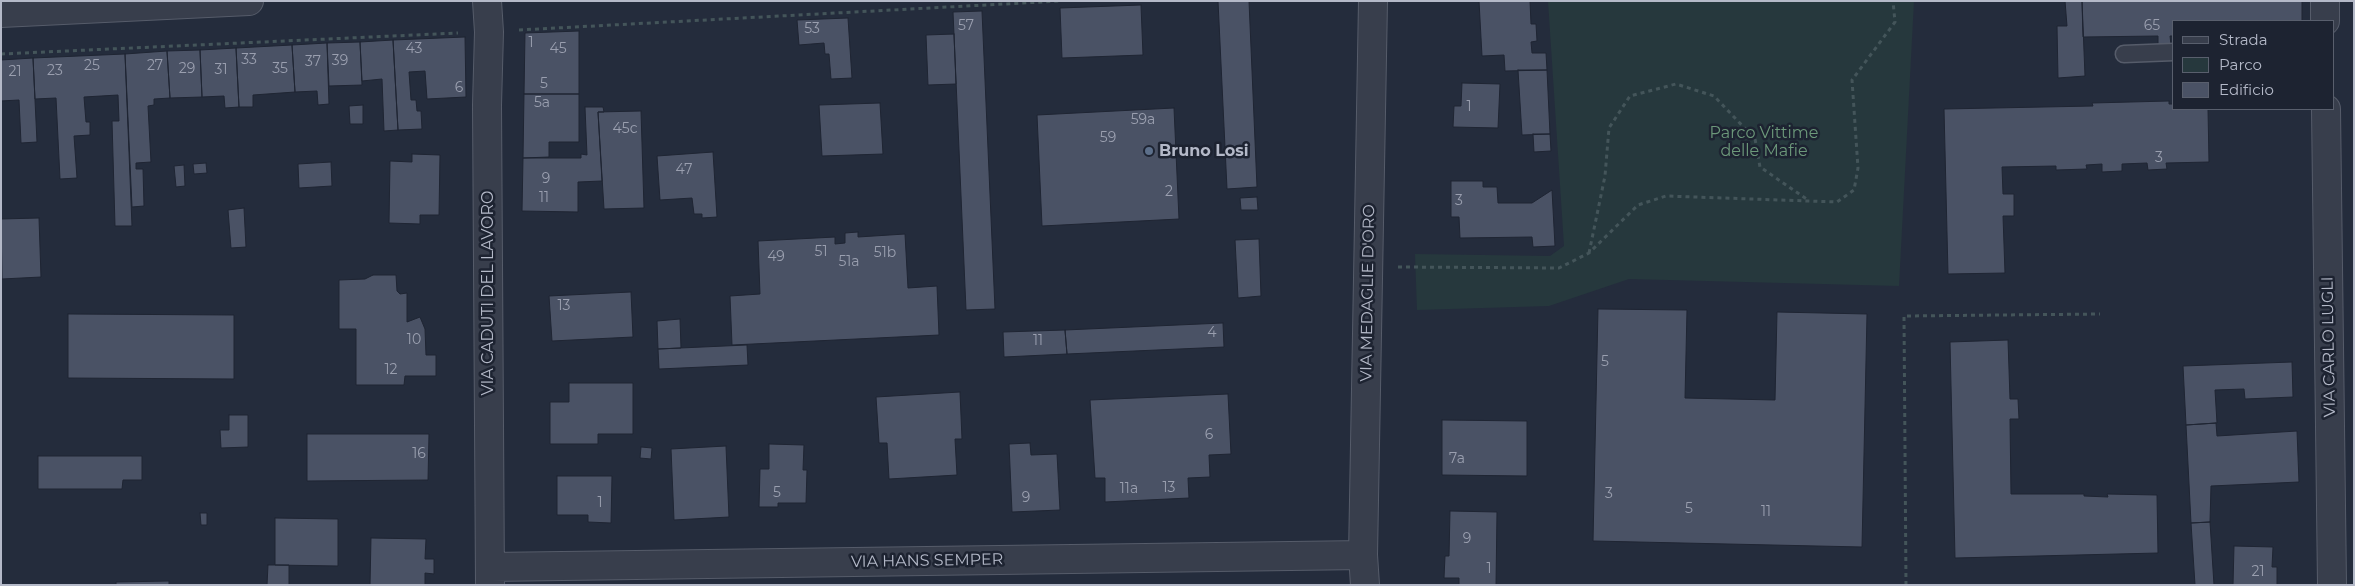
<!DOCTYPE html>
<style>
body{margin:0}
#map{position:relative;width:2355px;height:586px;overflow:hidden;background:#242c3c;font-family:Montserrat,sans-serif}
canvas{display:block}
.frame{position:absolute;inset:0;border:2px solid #b4b9c8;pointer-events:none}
.legend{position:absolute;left:2172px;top:20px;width:162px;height:90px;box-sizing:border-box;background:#1d2331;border:1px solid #595f6d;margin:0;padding:6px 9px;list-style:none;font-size:15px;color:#b4b9c8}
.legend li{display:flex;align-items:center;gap:10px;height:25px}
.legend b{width:25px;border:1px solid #595f6d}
</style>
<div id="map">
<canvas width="2355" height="586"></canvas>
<div class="frame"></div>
<ul class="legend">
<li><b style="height:6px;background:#383e4c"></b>Strada</li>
<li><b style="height:14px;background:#26383d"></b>Parco</li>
<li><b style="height:14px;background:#4a5265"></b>Edificio</li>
</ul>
</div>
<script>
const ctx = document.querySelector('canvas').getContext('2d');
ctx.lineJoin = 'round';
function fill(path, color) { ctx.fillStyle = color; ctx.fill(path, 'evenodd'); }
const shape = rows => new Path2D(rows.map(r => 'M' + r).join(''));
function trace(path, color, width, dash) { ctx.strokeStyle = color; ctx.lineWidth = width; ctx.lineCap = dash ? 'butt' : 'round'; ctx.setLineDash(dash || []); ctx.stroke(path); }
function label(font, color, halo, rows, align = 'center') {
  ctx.font = font + ' Montserrat,sans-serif'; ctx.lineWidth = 5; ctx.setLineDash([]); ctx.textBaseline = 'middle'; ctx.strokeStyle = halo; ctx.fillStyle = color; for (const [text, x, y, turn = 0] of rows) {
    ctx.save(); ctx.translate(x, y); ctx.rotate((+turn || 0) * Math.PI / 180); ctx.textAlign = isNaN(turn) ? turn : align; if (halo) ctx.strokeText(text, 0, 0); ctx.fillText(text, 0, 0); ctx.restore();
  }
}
const green = shape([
 [1548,1,1914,1,1899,286,1629,279,1549,306,1417,310,1415,254,1550,256,1564,246]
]);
const building = shape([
 [1218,1,1249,1,1257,187,1227,189,1218,1],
 [1479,1,1530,1,1531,24,1536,24,1537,41,1531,42,1532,53,1546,53,1547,70,1505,71,1504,55,1482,56,1479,1],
 [2065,1,2082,1,2085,76,2058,78,2057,26,2067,26,2065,1],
 [2082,1,2302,1,2302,21,2174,21,2174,36,2170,36,2171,45,2158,45,2158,36,2083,37,2082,1],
 [1141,5,1143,55,1062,58,1060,8,1141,5],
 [982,11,995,309,966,310,953,12,982,11],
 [848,18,852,78,831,79,829,54,825,54,824,43,799,45,797,20,848,18],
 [579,31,579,94,524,94,525,33,579,31],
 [954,34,956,84,928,85,926,35,954,34],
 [465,37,466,97,427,99,425,71,409,72,411,100,416,100,417,111,421,111,422,129,398,130,393,40,465,37],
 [393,40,398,130,384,131,382,79,362,81,360,42,393,40],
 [360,42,362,85,329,86,327,43,360,42],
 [327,43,329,104,318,105,317,91,295,92,292,45,327,43],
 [292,45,295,92,253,95,253,107,239,107,236,48,292,45],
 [236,48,239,107,225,108,224,96,202,97,200,50,236,48],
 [200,50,202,97,170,98,167,51,200,50],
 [167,51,170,98,154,99,154,105,148,106,151,162,136,163,136,169,143,169,144,206,132,207,125,54,167,51],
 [125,54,132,226,115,226,112,121,119,121,118,95,84,97,86,122,90,122,90,135,74,136,77,178,60,179,56,98,35,99,33,58,125,54],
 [33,58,37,142,21,143,19,100,1,101,1,60,33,58],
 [1518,70,1547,70,1550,134,1522,135,1518,70],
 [1462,83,1500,84,1498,128,1453,127,1454,106,1461,106,1462,83],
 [524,94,579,94,579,142,549,142,549,157,523,158,524,94],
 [2169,101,2169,104,2174,104,2174,109,2208,109,2209,162,2166,163,2167,169,2148,170,2147,163,2122,164,2122,171,2102,172,2102,164,2086,165,2087,169,2056,170,2056,166,2002,167,2003,194,2014,194,2014,216,2003,216,2005,273,1948,274,1944,109,2093,106,2092,103,2169,101],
 [880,103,883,154,822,156,819,105,880,103],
 [363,105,363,124,350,124,349,106,363,105],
 [585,107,603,107,604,112,598,112,602,181,578,182,578,212,522,211,523,158,581,158,581,154,587,155,585,107],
 [1174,108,1179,219,1042,226,1037,115,1174,108],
 [641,111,644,208,604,209,598,112,641,111],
 [1533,134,1550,134,1551,151,1534,152,1533,134],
 [713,152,717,217,702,218,702,214,694,214,692,198,660,200,657,156,713,152],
 [412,154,440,155,439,215,420,215,420,224,389,223,390,161,412,162,412,154],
 [331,162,332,186,299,188,298,164,331,162],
 [206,163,207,173,194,174,193,164,206,163],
 [184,165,185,186,176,187,174,166,184,165],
 [1451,181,1483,181,1483,187,1497,187,1498,203,1532,203,1552,190,1555,246,1533,247,1532,237,1460,238,1459,217,1451,217,1451,181],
 [1257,197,1258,210,1241,210,1240,198,1257,197],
 [244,208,246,247,231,248,228,210,244,208],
 [39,218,41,277,2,279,1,219,39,218],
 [858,232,858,237,905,234,908,288,937,286,939,335,732,345,730,296,760,294,758,241,835,237,835,244,845,243,845,233,858,232],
 [1259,239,1261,296,1238,298,1235,240,1259,239],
 [373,275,396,275,397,291,400,294,407,293,407,322,420,317,425,329,426,355,436,355,436,376,405,376,404,385,356,385,356,329,339,329,339,280,365,279,373,275],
 [631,292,633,337,552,341,549,296,631,292],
 [1598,309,1687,310,1685,398,1775,400,1777,312,1867,314,1862,547,1593,541,1598,309],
 [68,314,234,315,234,379,68,378,68,314],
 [680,319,681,348,658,349,657,321,680,319],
 [1223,323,1224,347,1067,354,1065,330,1223,323],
 [1065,330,1067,354,1004,357,1003,332,1065,330],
 [2008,340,2010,399,2018,399,2019,419,2010,419,2011,494,2084,494,2084,496,2108,497,2107,494,2157,495,2158,553,1955,558,1950,342,2008,340],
 [747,345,748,365,659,369,658,349,747,345],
 [2292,362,2293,397,2245,399,2244,389,2215,390,2217,423,2186,425,2183,366,2292,362],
 [569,383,633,383,633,434,598,434,598,444,550,444,550,402,569,402,569,383],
 [960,392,962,439,955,439,957,475,889,479,887,443,879,443,876,397,960,392],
 [1228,394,1231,454,1209,455,1210,477,1188,478,1189,498,1105,502,1105,478,1095,478,1090,400,1228,394],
 [229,415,248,415,248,447,221,448,220,430,229,430,229,415],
 [1442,420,1527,421,1527,476,1442,475,1442,420],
 [2216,423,2217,436,2297,431,2299,482,2211,486,2210,522,2191,523,2186,425,2216,423],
 [307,434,429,434,428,480,307,481,307,434],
 [1030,443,1031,455,1057,454,1060,510,1012,512,1009,444,1030,443],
 [769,444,804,445,803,470,807,470,806,503,778,503,778,507,759,507,760,469,769,469,769,444],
 [726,446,729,517,674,520,671,449,726,446],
 [641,447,652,448,651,459,640,458,641,447],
 [38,456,142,456,142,480,123,480,122,489,38,489,38,456],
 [557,476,612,476,611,523,588,522,588,515,557,515,557,476],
 [1450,511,1497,512,1496,585,1459,585,1459,578,1444,578,1445,556,1449,556,1450,511],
 [200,513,207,513,207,525,201,525,200,513],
 [275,518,338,519,338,566,275,565,275,518],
 [2210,522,2214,585,2195,585,2191,523,2210,522],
 [371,538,426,539,425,559,434,559,434,574,425,573,425,585,370,585,371,538],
 [2234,546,2273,547,2272,567,2277,567,2277,585,2233,585,2234,546],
 [268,565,289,565,289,585,267,585,268,565],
 [169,581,169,585,116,585,116,582,169,581]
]);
const path = shape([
 [519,30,1060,1],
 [1,54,458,33],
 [1589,253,1605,176,1609,128,1630,96,1676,84,1714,96,1755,139,1760,167,1808,200],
 [1398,267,1559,268,1589,253,1638,205,1666,196,1837,202,1854,190,1858,168,1852,80,1895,22,1893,1],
 [1906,585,1904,316,2100,314]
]);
const service = shape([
 [2124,54,2174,52]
]);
const minor = shape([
 [487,1,489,32,487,105,490,585],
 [2325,1,2325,21],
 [1,13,249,1],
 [2326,109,2332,585],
 [490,567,1363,555],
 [1365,585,1363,555,1373,1]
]);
const markers = [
 [1149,151,5,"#5c6f8a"]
];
const numberNames = [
 ["57",966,26],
 ["65",2152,26],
 ["53",812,29],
 ["1",531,43],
 ["43",414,49],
 ["45",558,49],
 ["33",249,60],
 ["39",340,61],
 ["37",313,62],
 ["25",92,66],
 ["27",155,66],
 ["29",187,69],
 ["35",280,69],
 ["31",221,70],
 ["23",55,71],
 ["21",15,72],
 ["5",544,84],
 ["6",459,88],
 ["5a",542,103],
 ["1",1469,107],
 ["59a",1143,120],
 ["45c",625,129],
 ["59",1108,138],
 ["3",2159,158],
 ["47",684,170],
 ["9",546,179],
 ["2",1169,192],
 ["11",544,198],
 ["3",1459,201],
 ["51",821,252],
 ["51b",885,253],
 ["49",776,257],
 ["51a",849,262],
 ["13",564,306],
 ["4",1212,333],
 ["10",414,340],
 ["11",1038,341],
 ["5",1605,362],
 ["12",391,370],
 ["6",1209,435],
 ["16",419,454],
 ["7a",1457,459],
 ["13",1169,488],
 ["11a",1129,489],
 ["5",777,493],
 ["3",1609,494],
 ["9",1026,498],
 ["1",600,503],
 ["5",1689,509],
 ["11",1766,512],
 ["9",1467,539],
 ["1",1489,569],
 ["21",2258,572]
];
const parkNames = [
 ["Parco Vittime",1764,133],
 ["delle Mafie",1764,151]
];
const poiNames = [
 ["Bruno Losi",1159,151]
];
const streetNames = [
 ["VIA CADUTI DEL LAVORO",488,293,-90],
 ["VIA MEDAGLIE D'ORO",1368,293,-89],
 ["VIA CARLO LUGLI",2329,347,-91],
 ["VIA HANS SEMPER",927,561,-1]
];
fill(green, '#26383d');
fill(building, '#4a5265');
trace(building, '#1f2533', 1);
trace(service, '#565c6a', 19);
trace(minor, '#565c6a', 30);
trace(path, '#44555a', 3, [4, 4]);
trace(service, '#383e4c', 16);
trace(minor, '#383e4c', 28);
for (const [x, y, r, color] of markers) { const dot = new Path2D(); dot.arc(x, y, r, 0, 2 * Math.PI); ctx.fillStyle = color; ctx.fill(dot); trace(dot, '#1d2331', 2); }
label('14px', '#9a9faf', null, numberNames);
label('16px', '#6c987a', '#1d2331', parkNames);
label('bold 16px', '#b4b9c8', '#1d2331', poiNames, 'left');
label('16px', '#b4b9c8', '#1d2331', streetNames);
</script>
